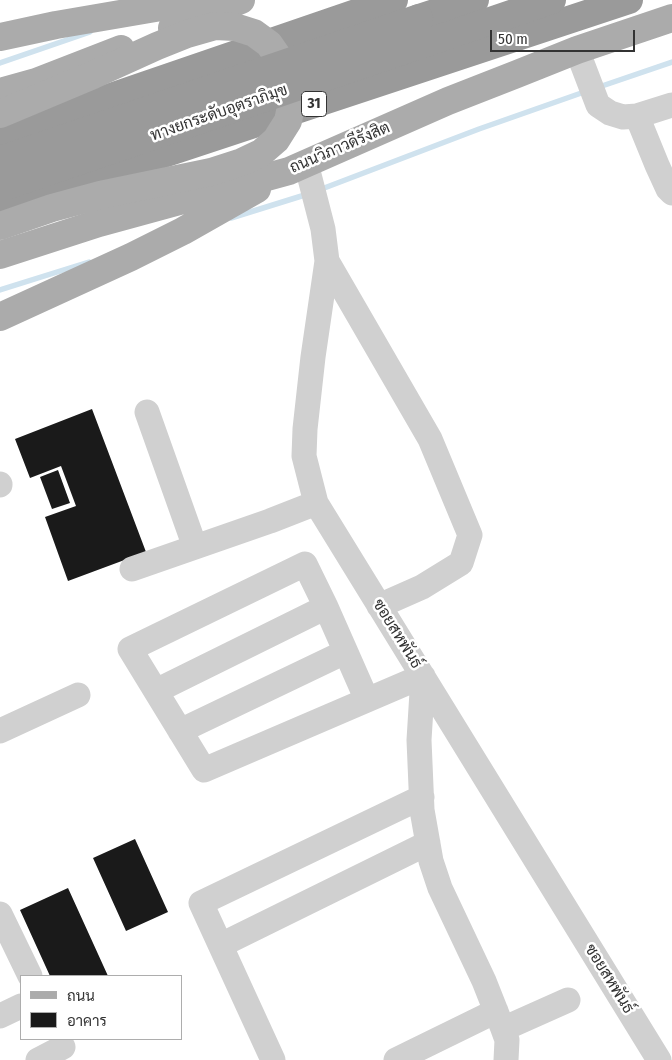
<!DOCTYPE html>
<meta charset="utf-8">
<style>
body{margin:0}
#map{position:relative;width:672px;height:1060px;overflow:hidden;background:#fff;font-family:"Fira Sans Condensed",Sarabun,sans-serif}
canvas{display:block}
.legend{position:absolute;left:20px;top:975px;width:162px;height:65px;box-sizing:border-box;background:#fff;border:1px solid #adadad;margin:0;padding:6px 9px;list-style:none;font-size:15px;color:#333}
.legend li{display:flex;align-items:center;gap:10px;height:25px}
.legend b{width:25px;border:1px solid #adadad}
.scale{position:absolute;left:490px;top:30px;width:145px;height:22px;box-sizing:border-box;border:2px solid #333;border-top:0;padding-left:6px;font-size:15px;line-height:18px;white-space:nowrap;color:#333;-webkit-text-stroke:4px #fff;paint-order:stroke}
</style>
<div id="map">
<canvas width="672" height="1060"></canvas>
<ul class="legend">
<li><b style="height:6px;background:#ababab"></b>ถนน</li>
<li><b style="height:14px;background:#1a1a1a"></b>อาคาร</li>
</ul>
<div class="scale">50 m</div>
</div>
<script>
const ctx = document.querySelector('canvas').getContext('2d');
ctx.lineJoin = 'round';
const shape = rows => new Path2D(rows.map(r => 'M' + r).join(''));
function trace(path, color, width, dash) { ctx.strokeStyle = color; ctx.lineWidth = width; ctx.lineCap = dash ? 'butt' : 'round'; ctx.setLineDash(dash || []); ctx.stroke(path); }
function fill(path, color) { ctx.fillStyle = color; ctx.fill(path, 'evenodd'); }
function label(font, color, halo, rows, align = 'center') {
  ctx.font = font + ' "Fira Sans Condensed",Sarabun,sans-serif'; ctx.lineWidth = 5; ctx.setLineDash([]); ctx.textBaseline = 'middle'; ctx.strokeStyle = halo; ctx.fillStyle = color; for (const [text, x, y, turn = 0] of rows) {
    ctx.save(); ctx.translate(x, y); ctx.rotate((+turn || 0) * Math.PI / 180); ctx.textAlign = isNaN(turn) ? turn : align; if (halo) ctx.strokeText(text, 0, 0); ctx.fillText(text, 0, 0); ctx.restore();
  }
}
const stream = shape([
 [0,63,90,32],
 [599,87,672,62],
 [319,190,479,129,587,91],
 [231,218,308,194],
 [0,290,89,262]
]);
const building = shape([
 [92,409,146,552,68,581,45,517,76,506,61,466,30,478,15,439],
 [58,470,70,503,52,509,40,477],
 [135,839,168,912,126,931,93,858],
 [68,888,108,976,50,976,20,910]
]);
const minor = shape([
 [577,50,598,105,610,113,623,117,637,116,657,165,668,189,672,193],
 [637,116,672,105],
 [306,163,323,229,327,261,313,357,305,429,304,456,316,503,659,1060],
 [327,261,430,439,470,535,461,563,422,587,379,606],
 [147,412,195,547],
 [0,484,0,485],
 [132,569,270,521,316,503],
 [156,691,326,607],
 [367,700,326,607,305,564,130,649,204,770,367,700,423,676,419,740,422,810,431,861,440,888,484,981,503,1029,507,1040,506,1060],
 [0,731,78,695],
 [180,731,345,652],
 [0,914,30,976],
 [221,945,428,843],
 [0,1016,21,1006],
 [503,1029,568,1000],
 [38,1060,63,1047],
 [273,1060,201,903,422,797],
 [396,1060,496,1011]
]);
const major = shape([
 [172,28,241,0],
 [0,37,56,25,167,6,218,0],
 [0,92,36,82,121,49],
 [0,255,99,223,289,171,448,101,517,74,577,50,672,18],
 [0,317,131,257,183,231,257,189]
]);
const highway = shape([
 [419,18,475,0],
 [0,135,394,0],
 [0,208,629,0]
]);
const majorBridge = shape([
 [0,114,93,75,157,46,187,34,215,26,235,27,254,33,269,44,287,70,293,97,288,121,276,140,261,153,242,162,211,172,100,195,52,208,0,226]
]);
const highwayBridge = shape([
 [0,160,419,18],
 [0,188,552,0]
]);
const shields = [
 [314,104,25]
];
const shieldNames = [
 ["31",314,104]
];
const streetNames = [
 ["ทางยกระดับอุตราภิมุข",219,113,-19],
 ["ถนนวิภาวดีรังสิต",340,148,-23],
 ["ซอยสหพันธ์",397,634,58],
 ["ซอยสหพันธ์",609,979,58]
];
trace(stream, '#cfe2ee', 5.5);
fill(building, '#1a1a1a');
trace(minor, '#d0d0d0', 25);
trace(major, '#ababab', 28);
trace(highway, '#9a9a9a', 28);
trace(majorBridge, '#ababab', 28);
trace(highwayBridge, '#9a9a9a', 28);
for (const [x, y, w] of shields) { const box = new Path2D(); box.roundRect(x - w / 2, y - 12.5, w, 25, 4); ctx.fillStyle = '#fff'; ctx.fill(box); trace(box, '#333', 1); }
label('bold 15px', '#333', null, shieldNames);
label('16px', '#333', '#fff', streetNames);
</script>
